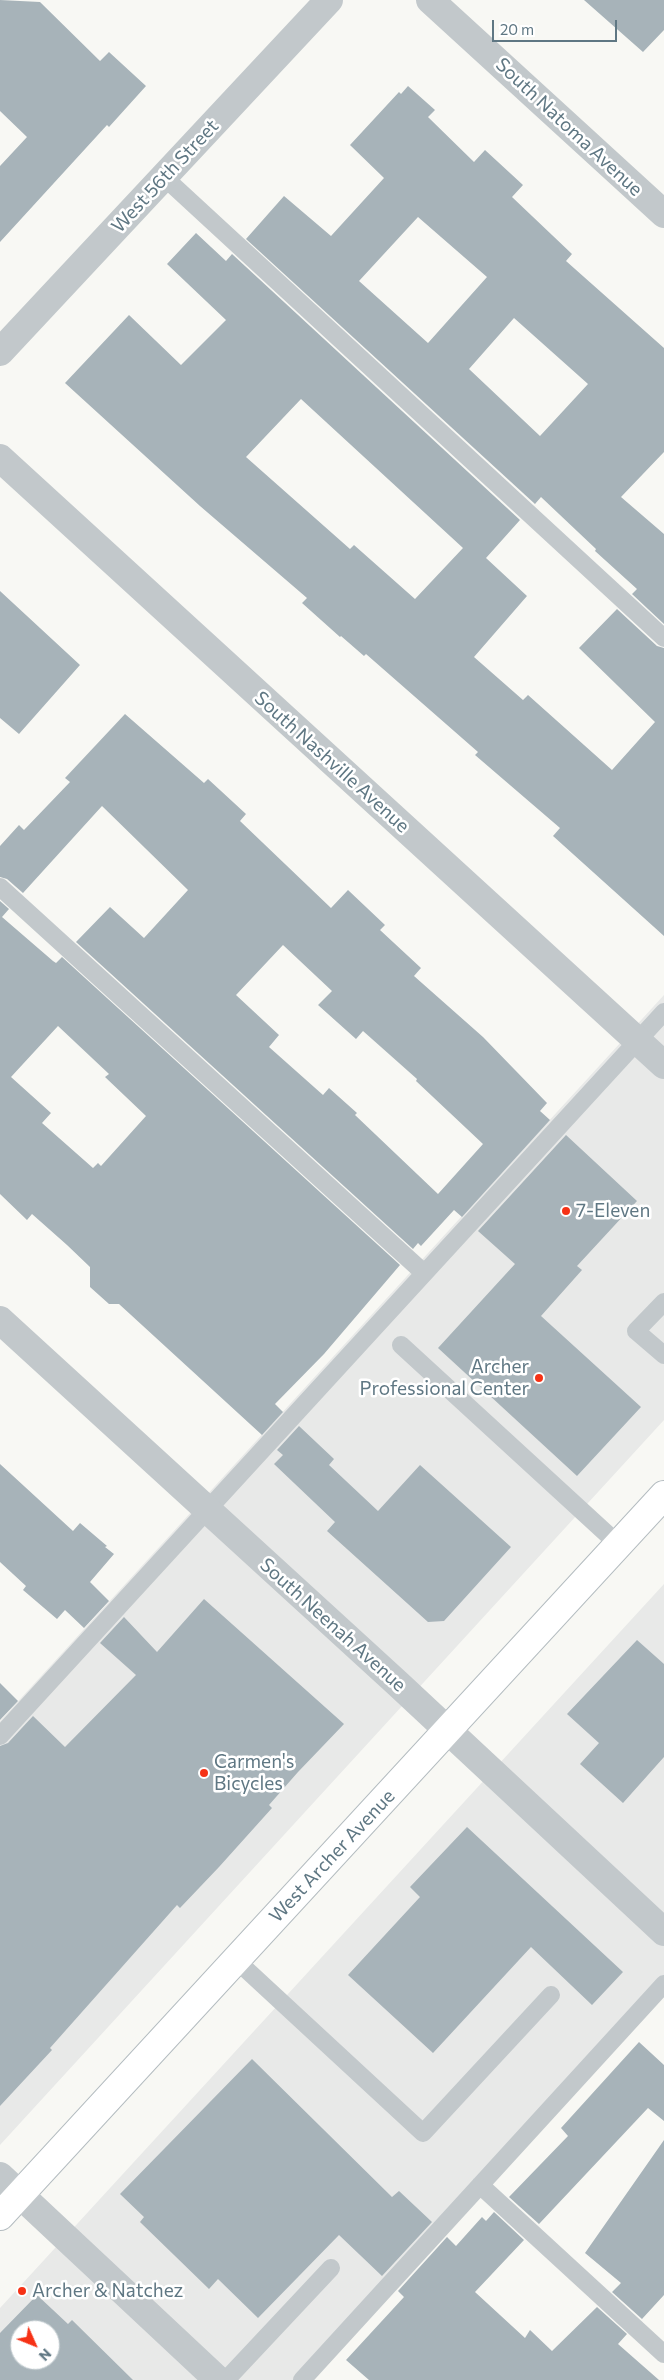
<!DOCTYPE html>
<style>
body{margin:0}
#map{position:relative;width:664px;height:2380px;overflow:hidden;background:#f8f8f4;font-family:Commissioner,sans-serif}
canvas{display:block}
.north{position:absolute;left:10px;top:2320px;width:50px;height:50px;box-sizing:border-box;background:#fff;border:1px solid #bfc9cd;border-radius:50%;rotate:134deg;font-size:14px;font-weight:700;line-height:20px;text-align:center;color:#5f7783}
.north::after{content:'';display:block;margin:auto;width:18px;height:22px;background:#f63216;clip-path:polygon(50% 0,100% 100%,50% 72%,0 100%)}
.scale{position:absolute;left:492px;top:20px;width:125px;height:22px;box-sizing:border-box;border:2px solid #5f7783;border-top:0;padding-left:6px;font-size:15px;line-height:18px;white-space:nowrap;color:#5f7783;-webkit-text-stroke:4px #fff;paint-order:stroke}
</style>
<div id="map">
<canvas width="664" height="2380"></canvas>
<div class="north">N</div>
<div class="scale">20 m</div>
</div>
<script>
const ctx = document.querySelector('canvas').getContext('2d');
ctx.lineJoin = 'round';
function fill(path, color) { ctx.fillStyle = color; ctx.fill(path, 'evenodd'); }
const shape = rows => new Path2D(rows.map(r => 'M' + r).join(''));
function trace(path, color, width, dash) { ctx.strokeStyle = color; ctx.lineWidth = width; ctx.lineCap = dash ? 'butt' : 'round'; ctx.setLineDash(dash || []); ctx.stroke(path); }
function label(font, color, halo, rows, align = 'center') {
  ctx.font = font + ' Commissioner,sans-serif'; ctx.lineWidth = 5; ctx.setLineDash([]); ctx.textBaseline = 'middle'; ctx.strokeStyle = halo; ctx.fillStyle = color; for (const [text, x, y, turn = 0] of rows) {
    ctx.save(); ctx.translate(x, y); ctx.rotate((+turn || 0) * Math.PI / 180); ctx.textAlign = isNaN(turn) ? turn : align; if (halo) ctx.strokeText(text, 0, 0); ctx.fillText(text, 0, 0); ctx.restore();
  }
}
const built = shape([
 [664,995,664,1420,0,2145,0,1721],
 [664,1584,664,1981,301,2380,0,2380,0,2308],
 [20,2330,50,2330,50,2360,20,2360]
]);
const building = shape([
 [0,0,40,2,100,61,109,52,146,86,109,127,107,125,0,242,0,166,27,137,0,111],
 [584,0,664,0,664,30,643,52],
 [408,86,435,110,428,117,474,162,485,150,523,185,512,197,572,254,566,261,664,348,664,452,621,497,664,534,664,624,632,594,637,589,595,551,596,549,541,497,535,504,246,239,284,196,331,236,384,178,350,145,399,92,401,94],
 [418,217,487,277,428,343,359,281],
 [514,318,588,384,540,436,469,369],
 [196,233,226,261,232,254,520,520,486,558,527,596,474,657,523,700,528,695,612,770,655,722,579,648,617,609,657,646,664,648,664,936,553,836,560,828,475,755,478,752,366,654,364,656,341,636,340,637,302,603,307,598,200,506,65,383,129,315,181,365,226,320,167,264],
 [301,399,463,548,415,599,354,545,350,549,246,457],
 [0,591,80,665,19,734,0,718],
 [125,714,204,783,208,779,246,814,240,821,331,908,348,890,385,925,380,930,421,968,414,976,483,1037,547,1103,540,1111,550,1120,462,1217,454,1210,421,1246,418,1243,413,1249,76,942,110,907,144,938,188,890,102,806,23,893,7,879,0,877,0,846,19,825,24,830,70,782,65,778],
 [283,945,332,991,318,1005,356,1039,363,1031,417,1079,416,1081,483,1144,438,1194,355,1115,357,1113,329,1088,323,1095,269,1047,279,1035,236,995],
 [0,901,9,909,2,917,53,961,56,963,62,957,400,1265,324,1354,275,1404,283,1412,262,1435,119,1304,109,1304,90,1287,90,1267,67,1245,32,1214,27,1220,0,1194],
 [58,1026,109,1074,105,1077,146,1116,101,1166,98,1163,93,1168,42,1123,51,1113,11,1077],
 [566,1135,637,1201,577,1266,582,1270,541,1316,641,1407,577,1476,438,1348,515,1264,478,1231],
 [299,1426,334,1459,329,1465,378,1511,420,1465,511,1547,444,1621,428,1622,327,1531,335,1522,274,1464,283,1455,277,1450],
 [0,1464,73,1531,80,1523,107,1546,105,1547,114,1554,90,1582,109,1601,84,1628,65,1610,57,1619,23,1590,26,1586,0,1562],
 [204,1599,344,1724,298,1772,269,1805,272,1808,219,1867,180,1908,177,1905,50,2048,52,2050,0,2106,0,1746,8,1743,33,1716,65,1747,136,1675,100,1643,124,1617,157,1652],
 [637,1640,664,1664,664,1757,623,1803,580,1764,599,1743,567,1714],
 [0,1683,18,1701,0,1720],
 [467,1827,623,1972,592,2005,531,1947,433,2053,348,1975,420,1897,410,1887],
 [639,2042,664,2065,664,2121,648,2108,539,2224,509,2197,568,2136,561,2128],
 [252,2059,392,2197,399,2191,432,2222,382,2276,339,2235,258,2318,218,2279,209,2289,140,2222,144,2217,120,2194],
 [664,2140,664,2295,642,2319,612,2292,621,2283,585,2253],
 [494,2212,524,2240,475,2292,525,2338,530,2330,552,2351,597,2307,627,2334,618,2344,659,2380,369,2380,346,2360,404,2297,398,2291,447,2237,456,2246,482,2217,486,2221],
 [37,2295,68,2324,72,2320,133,2380,0,2380,0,2333],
 [20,2330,50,2330,50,2360,20,2360]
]);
const lane = shape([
 [164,177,664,638],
 [0,887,424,1273],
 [664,1302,636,1331,664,1355],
 [401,1345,619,1545],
 [0,1736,664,1012],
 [236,1960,423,2133,551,1995],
 [480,2185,664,2354],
 [226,2380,331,2268],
 [302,2380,664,1984]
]);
const street = shape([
 [430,0,664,214],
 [0,352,329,0],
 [0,458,664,1065],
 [0,1320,397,1683,664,1932],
 [0,2176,218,2380]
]);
const secondary = shape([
 [0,2216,664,1495]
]);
const markers = [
 [566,1211,5,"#f63216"],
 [539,1378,5,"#f63216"],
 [204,1773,5,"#f63216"],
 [22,2291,5,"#f63216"]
];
const streetNames = [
 ["South Natoma Avenue",569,127,43],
 ["West 56th Street",165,176,-47],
 ["South Nashville Avenue",332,762,42],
 ["South Neenah Avenue",333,1625,42],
 ["West Archer Avenue",332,1856,-47]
];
const poiNames = [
 ["7-Eleven",576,1211],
 ["Archer",529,1367,"right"],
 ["Professional Center",529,1389,"right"],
 ["Carmen's",214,1762],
 ["Bicycles",214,1784],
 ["Archer & Natchez",32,2291]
];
fill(built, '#e8e9e8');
fill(building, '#a7b3b9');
trace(secondary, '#b4bcc0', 30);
trace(lane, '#c2c8cb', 18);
trace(street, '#c2c8cb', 28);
trace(secondary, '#fff', 28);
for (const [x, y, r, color] of markers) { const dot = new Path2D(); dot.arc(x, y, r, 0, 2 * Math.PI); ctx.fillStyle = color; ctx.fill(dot); trace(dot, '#fff', 2); }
label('19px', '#5f7783', '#fff', streetNames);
label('19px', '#5f7783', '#fff', poiNames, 'left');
</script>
